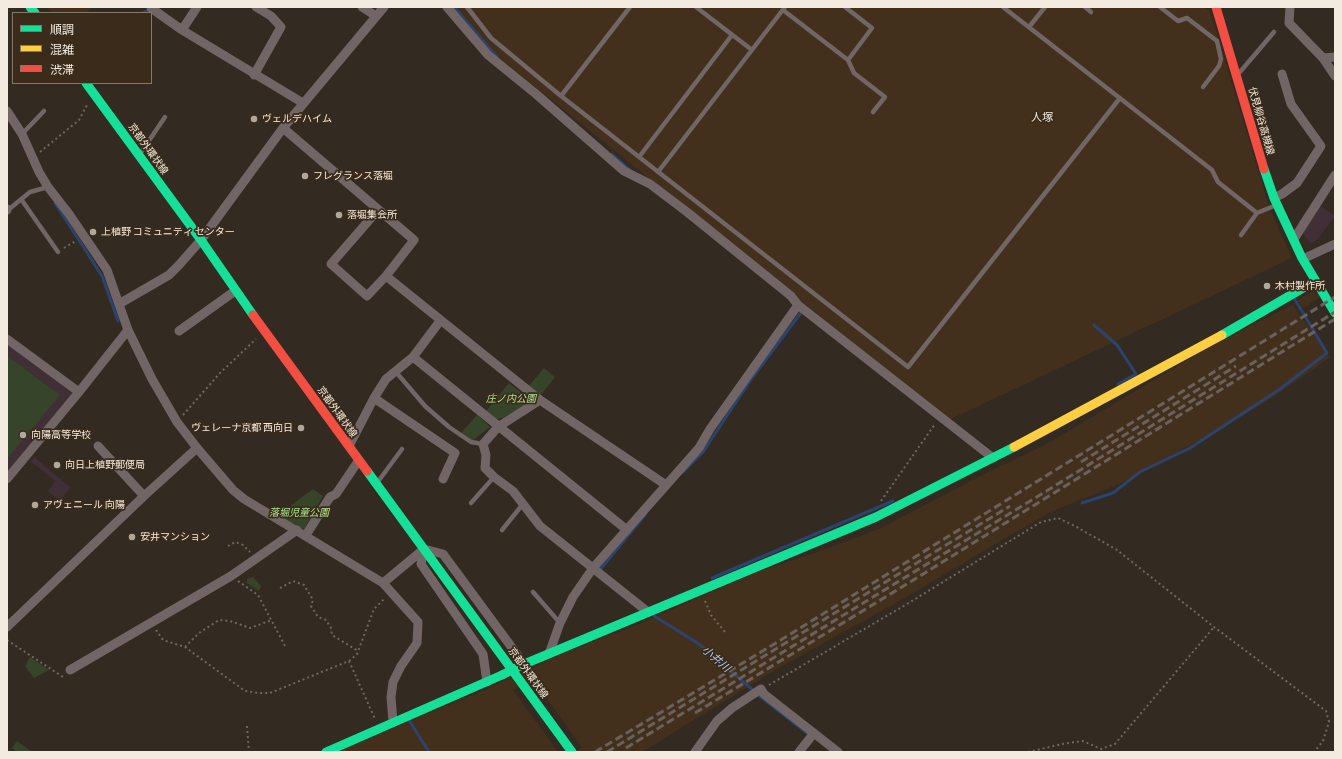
<!DOCTYPE html>
<meta charset="utf-8">
<style>
body{margin:0}
#map{position:relative;width:1342px;height:759px;overflow:hidden;background:#332a21;font-family:"Crimson Pro","Noto Sans JP",serif}
canvas{display:block}
.frame{position:absolute;inset:0;border:8px solid #f4ebe0;pointer-events:none}
.legend{position:absolute;left:12px;top:12px;width:140px;height:72px;box-sizing:border-box;background:#3a2b1a;border:1px solid #847869;margin:0;padding:5px 7px;list-style:none;font-size:12px;color:#f4ebe0}
.legend li{display:flex;align-items:center;gap:8px;height:20px}
.legend b{width:20px;border:1px solid #847869}
</style>
<div id="map">
<canvas width="1342" height="759"></canvas>
<div class="frame"></div>
<ul class="legend">
<li><b style="height:5px;background:#16e098"></b>順調</li>
<li><b style="height:5px;background:#ffcf43"></b>混雑</li>
<li><b style="height:5px;background:#f24e42"></b>渋滞</li>
</ul>
</div>
<script>
const ctx = document.querySelector('canvas').getContext('2d');
ctx.lineJoin = 'round';
function fill(path, color) { ctx.fillStyle = color; ctx.fill(path, 'evenodd'); }
const shape = rows => new Path2D(rows.map(r => 'M' + r).join(''));
function trace(path, color, width, dash) { ctx.strokeStyle = color; ctx.lineWidth = width; ctx.lineCap = dash ? 'butt' : 'round'; ctx.setLineDash(dash || []); ctx.stroke(path); }
function label(font, color, halo, rows, align = 'center') {
  ctx.font = font + ' "Crimson Pro","Noto Sans JP",serif'; ctx.lineWidth = 3.5; ctx.setLineDash([]); ctx.textBaseline = 'middle'; ctx.strokeStyle = halo; ctx.fillStyle = color; for (const [text, x, y, turn = 0] of rows) {
    ctx.save(); ctx.translate(x, y); ctx.rotate((+turn || 0) * Math.PI / 180); ctx.textAlign = isNaN(turn) ? turn : align; if (halo) ctx.strokeText(text, 0, 0); ctx.fillText(text, 0, 0); ctx.restore();
  }
}
const commercial = shape([
 [1319,205,1335,216,1318,239,1311,244,1304,235,1304,231],
 [34,457,70,487,60,501,48,491,55,481,33,463,30,463]
]);
const built = shape([
 [47,7,92,7,86,13,52,13],
 [454,7,1205,7,1206,9,1209,9,1221,47,1269,207,1292,258,949,420,492,52],
 [1313,291,1321,297,1303,308,1298,300],
 [1293,305,1330,357,1308,373,1264,403,1216,431,1119,484,1051,512,1009,536,903,599,770,673,642,752,575,752,582,747,534,681,513,690,558,752,336,752,489,688,573,649,632,627,757,572,820,551,881,528,988,472,1045,445,1221,340]
]);
const education = shape([
 [7,344,70,389,73,395,7,474]
]);
const green = shape([
 [7,356,60,395,7,459],
 [544,368,555,377,540,396,528,387],
 [509,383,532,401,503,418,496,419,486,411],
 [477,415,490,427,472,441,461,433],
 [313,489,323,496,304,529,278,515],
 [253,577,261,586,259,591,247,583,247,579],
 [30,657,49,670,34,678,25,666],
 [17,741,32,752,17,752,12,748]
]);
const stream = shape([
 [454,7,497,57],
 [143,13,150,9],
 [612,154,630,170],
 [55,203,102,276,118,321],
 [1094,325,1117,345,1136,374,1118,384],
 [683,472,703,452,752,378,803,310],
 [1082,503,1113,493,1140,472,1190,448,1280,389,1327,353,1294,298],
 [599,571,645,515],
 [712,578,893,501],
 [651,614,699,644,762,698,807,733],
 [409,720,429,752]
]);
const path = shape([
 [40,152,79,120,87,105],
 [64,248,76,241],
 [183,415,220,373,256,339],
 [881,501,935,424],
 [228,546,235,542,243,545,250,552],
 [238,581,258,595,285,646],
 [280,588,293,581,304,585,313,600,311,606,318,617,326,620,331,628,332,635,358,651],
 [705,601,711,615,725,632],
 [156,630,163,640,185,647,245,691,258,693,270,693,349,661,375,719],
 [7,640,63,677],
 [185,647,199,633,219,620,230,621,250,628,272,620],
 [349,661,357,654,374,609,385,598],
 [769,685,907,604,1041,522,1058,518,1075,526,1117,550,1214,627,1326,711,1329,722,1323,741,1314,752],
 [247,726,249,752],
 [1028,752,1062,744,1083,741,1101,749,1115,744,1214,627]
]);
const lane = shape([
 [467,7,491,38,561,96,908,367,1120,98],
 [696,7,752,50],
 [1003,7,1212,170,1218,182,1257,213,1241,235],
 [1085,7,1091,12],
 [1160,7,1178,21,1187,18,1217,41,1221,59,1219,66,1203,87],
 [783,10,848,60,872,28,845,7],
 [1029,27,1045,7],
 [848,60,854,73,885,97,873,112],
 [1240,72,1274,32],
 [561,96,630,7],
 [22,134,44,111],
 [140,154,165,117],
 [639,157,732,35],
 [658,172,785,7],
 [21,199,58,252],
 [8,210,30,192,48,187],
 [1257,213,1274,206],
 [396,372,425,406,449,427,471,442,483,444],
 [377,483,402,449],
 [471,503,494,477],
 [502,530,523,504],
 [533,592,560,623]
]);
const street = shape([
 [362,7,376,16],
 [447,7,488,55,536,94,624,171,650,184,687,212,791,296,798,305,993,458],
 [1290,7,1289,23,1323,58,1335,76],
 [151,8,182,30,303,103],
 [182,30,197,7],
 [1323,58,1335,57],
 [254,75,281,27,271,16,256,7],
 [7,111,22,134,39,172,48,187,69,214,107,270,128,330,152,379,177,422,197,448,233,490,244,499,383,583,418,622,417,643,401,666,393,682,391,697,393,722],
 [283,128,414,240,386,276,540,400,666,485],
 [1274,198,1282,194,1297,183,1321,146,1291,104,1282,74],
 [7,209,7,210],
 [378,210,331,264,367,296,386,276],
 [1294,239,1335,175],
 [1307,257,1335,244],
 [119,304,169,275,179,265,201,240,283,128,384,7],
 [179,331,235,291],
 [7,339,79,392],
 [413,357,627,530],
 [374,398,455,453,443,479],
 [540,400,498,427,483,444,486,455,485,468,494,477,513,491,540,526,648,612],
 [98,446,144,496],
 [349,446,374,398,386,379,413,357,440,321],
 [7,479,79,392,128,330],
 [306,535,330,497,336,494,359,460],
 [424,549,443,554,524,664],
 [424,549,421,564,483,654,487,682],
 [383,583,424,549],
 [7,627,144,496,197,448],
 [549,654,560,623,573,597,593,568,699,448,710,429,798,305],
 [70,670,231,576,297,530],
 [695,752,717,721,732,708,761,689,764,694,838,752],
 [799,752,814,733]
]);
const fast = shape([
 [30,7,35,13],
 [86,83,201,240,253,315],
 [1264,169,1274,198,1302,258,1335,313],
 [1222,335,1315,281],
 [367,471,572,752],
 [522,665,876,517,1014,447],
 [326,752,502,675]
]);
const slow = shape([
 [1014,447,1222,335]
]);
const jam = shape([
 [1216,7,1264,169],
 [253,315,367,471]
]);
const rail = shape([
 [1081,462,1236,366],
 [695,713,915,579,1335,319],
 [626,748,1040,495,1335,312],
 [595,752,776,643,1335,297],
 [607,752,1010,506]
]);
const fastBridge = shape([
 [502,675,522,665]
]);
const markers = [
 [254,119,4,"#b0a79d"],
 [305,176,4,"#b0a79d"],
 [339,215,4,"#b0a79d"],
 [93,232,4,"#b0a79d"],
 [1267,286,4,"#b0a79d"],
 [301,428,4,"#b0a79d"],
 [23,435,4,"#b0a79d"],
 [57,465,4,"#b0a79d"],
 [35,505,4,"#b0a79d"],
 [132,537,4,"#b0a79d"]
];
const poiNames = [
 ["ヴェルデハイム",262,119],
 ["フレグランス落堀",313,176],
 ["落堀集会所",347,215],
 ["上植野 コミュニティ センター",101,232],
 ["木村製作所",1275,286],
 ["ヴェレーナ京都 西向日",293,428,"right"],
 ["向陽高等学校",31,435],
 ["向日上植野郵便局",65,465],
 ["アヴェニール 向陽",43,505],
 ["安井マンション",140,537]
];
const streetNames = [
 ["伏見柳谷高槻線",1261,121,74],
 ["京都外環状線",148,149,54],
 ["京都外環状線",337,412,54],
 ["京都外環状線",528,673,54]
];
const parkNames = [
 ["庄ノ内公園",511,399],
 ["落堀児童公園",299,513]
];
const neighbourhoodNames = [
 ["人塚",1042,118]
];
const waterNames = [
 ["小井川",716,659,41]
];
fill(commercial, '#402f36');
fill(built, '#43301c');
fill(education, '#402f35');
fill(green, '#36452a');
trace(stream, '#2c436d', 3);
trace(path, '#6f6762', 2, [2, 3]);
trace(lane, '#716665', 4.5);
trace(street, '#716665', 9);
trace(fast, '#16e098', 9);
trace(slow, '#ffcf43', 9);
trace(jam, '#f24e42', 9);
trace(rail, '#6a615c', 3, [8, 4]);
trace(fastBridge, '#16e098', 9);
for (const [x, y, r, color] of markers) { const dot = new Path2D(); dot.arc(x, y, r, 0, 2 * Math.PI); ctx.fillStyle = color; ctx.fill(dot); trace(dot, '#3a2b1a', 1.5); }
label('10px', '#f4ebe0', '#3a2b1a', poiNames, 'left');
label('10px', '#f4ebe0', '#3a2b1a', streetNames);
label('italic 10px', '#afe294', '#3a2b1a', parkNames);
label('11px', '#f4ebe0', '#3a2b1a', neighbourhoodNames);
label('italic 11px', '#b6d0fd', '#3a2b1a', waterNames);
</script>
